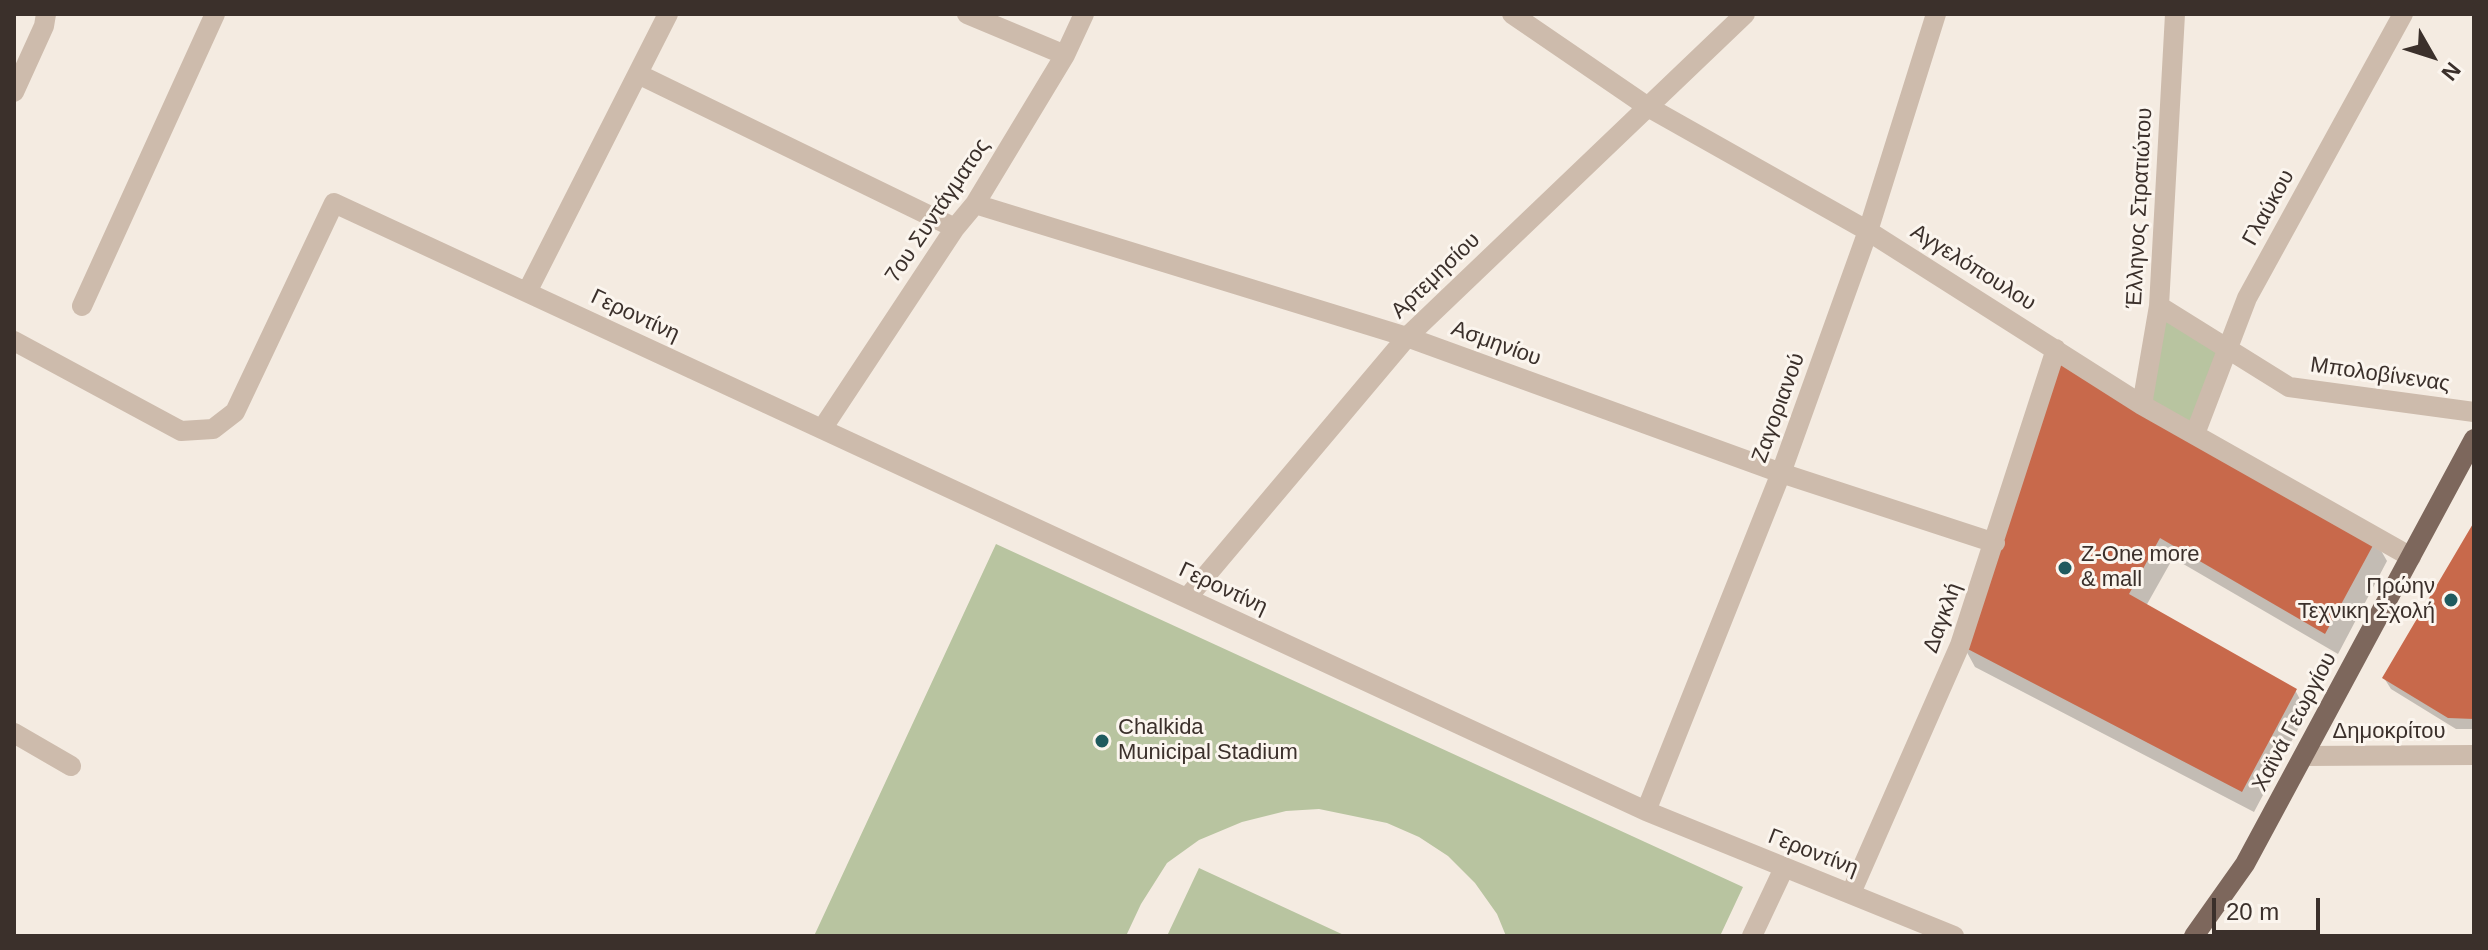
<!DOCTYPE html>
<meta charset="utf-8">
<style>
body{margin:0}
#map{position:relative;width:2488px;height:950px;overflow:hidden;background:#f4ebe1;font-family:Arial,sans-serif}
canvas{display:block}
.frame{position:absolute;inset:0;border:16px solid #3b302b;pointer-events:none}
.north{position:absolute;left:2392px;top:16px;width:80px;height:80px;-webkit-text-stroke:6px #fbf5ee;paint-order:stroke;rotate:129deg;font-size:22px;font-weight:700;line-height:32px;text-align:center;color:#3b302b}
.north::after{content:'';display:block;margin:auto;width:28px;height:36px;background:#3b302b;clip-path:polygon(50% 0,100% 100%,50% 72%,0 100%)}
.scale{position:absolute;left:2212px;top:898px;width:108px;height:36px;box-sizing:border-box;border:4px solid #3b302b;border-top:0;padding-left:10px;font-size:24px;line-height:28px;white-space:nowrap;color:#3b302b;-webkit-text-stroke:6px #fbf5ee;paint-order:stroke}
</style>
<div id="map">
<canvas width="2488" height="950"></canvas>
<div class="frame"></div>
<div class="north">N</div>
<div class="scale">20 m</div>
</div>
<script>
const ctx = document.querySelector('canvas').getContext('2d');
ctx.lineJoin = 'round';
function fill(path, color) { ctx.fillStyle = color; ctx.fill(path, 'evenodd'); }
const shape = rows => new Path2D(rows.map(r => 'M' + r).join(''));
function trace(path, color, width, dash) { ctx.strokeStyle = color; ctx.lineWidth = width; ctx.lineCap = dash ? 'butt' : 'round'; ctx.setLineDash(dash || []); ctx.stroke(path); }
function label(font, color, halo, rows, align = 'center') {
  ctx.font = font + ' Arial,sans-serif'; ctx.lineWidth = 6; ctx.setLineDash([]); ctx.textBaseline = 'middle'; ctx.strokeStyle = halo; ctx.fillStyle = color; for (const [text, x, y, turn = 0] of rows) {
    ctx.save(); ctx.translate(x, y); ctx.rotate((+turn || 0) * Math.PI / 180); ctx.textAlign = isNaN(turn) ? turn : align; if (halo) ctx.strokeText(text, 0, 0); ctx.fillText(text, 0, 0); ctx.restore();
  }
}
const green = shape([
 [2159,306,2229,349,2195,434,2142,405],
 [996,544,1743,887,1720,936,1506,936,1497,914,1475,883,1448,856,1419,837,1387,823,1319,809,1286,811,1242,822,1199,840,1167,863,1141,904,1126,936,814,936],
 [1199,868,1346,936,1167,936]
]);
const shadow = shape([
 [2057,352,2375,540,2387,561,2338,654,2173,558,2146,606,2295,690,2307,712,2254,812,1975,667,1963,645],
 [2474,526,2474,729,2456,729,2391,689,2384,678]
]);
const building = shape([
 [2056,349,2377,538,2325,634,2160,538,2129,594,2297,689,2242,792,1960,645],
 [2474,522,2474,719,2448,718,2382,678]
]);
const minor = shape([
 [967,14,1065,55],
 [1512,14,1648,107,1868,231,2142,405,2411,557],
 [638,74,955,228],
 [14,92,44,26,46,14],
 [975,204,1407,337,1781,473,1995,543],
 [527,292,668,14],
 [82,306,215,14],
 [2159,306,2289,387,2474,412],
 [14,341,181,431,213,429,235,412,334,203,1646,811,1954,936],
 [2142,405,2159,306,2175,14],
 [822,429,955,228,975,204,1065,55,1084,14],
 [2195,434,2247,298,2403,14],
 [1187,598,1407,337,1745,14],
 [14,733,71,766],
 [2304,756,2474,755],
 [1646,811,1781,473,1868,231,1936,14],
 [1851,893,1960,645,2056,349],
 [1752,936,1784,868]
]);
const major = shape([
 [2194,936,2245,864,2474,439]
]);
const markers = [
 [2065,568,8,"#1f5a5e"],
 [2451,600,8,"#1f5a5e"],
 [1102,741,8,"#1f5a5e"]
];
const streetNames = [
 ["Έλληνος Στρατιώτου",2140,208,-87],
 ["Γλαύκου",2269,208,-61],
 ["7ου Συντάγματος",938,211,-56],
 ["Αγγελόπουλου",1973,268,32],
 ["Αρτεμησίου",1436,276,-44],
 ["Γεροντίνη",635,316,25],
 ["Ασμηνίου",1496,344,20],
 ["Μπολοβίνενας",2380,375,8],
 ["Ζαγοριανού",1779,408,-70],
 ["Γεροντίνη",1223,589,25],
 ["Δαγκλή",1943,618,-70],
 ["Χαϊνά Γεωργίου",2295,722,-62],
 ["Δημοκρίτου",2389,732],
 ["Γεροντίνη",1813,853,21]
];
const poiNames = [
 ["Z-One more",2081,555],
 ["& mall",2081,580],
 ["Πρώην",2435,587,"right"],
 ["Τεχνικη Σχολή",2435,612,"right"],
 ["Chalkida",1118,728],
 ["Municipal Stadium",1118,753]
];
fill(green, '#b8c4a0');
fill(shadow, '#0003');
fill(building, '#c8694b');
trace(minor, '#cdbbac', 20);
trace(major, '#7d675c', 20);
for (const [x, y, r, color] of markers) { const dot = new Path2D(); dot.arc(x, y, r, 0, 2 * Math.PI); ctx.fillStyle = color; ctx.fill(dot); trace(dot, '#fbf5ee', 3); }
label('22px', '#3b302b', '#fbf5ee', streetNames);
label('22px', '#3b302b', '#fbf5ee', poiNames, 'left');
</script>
